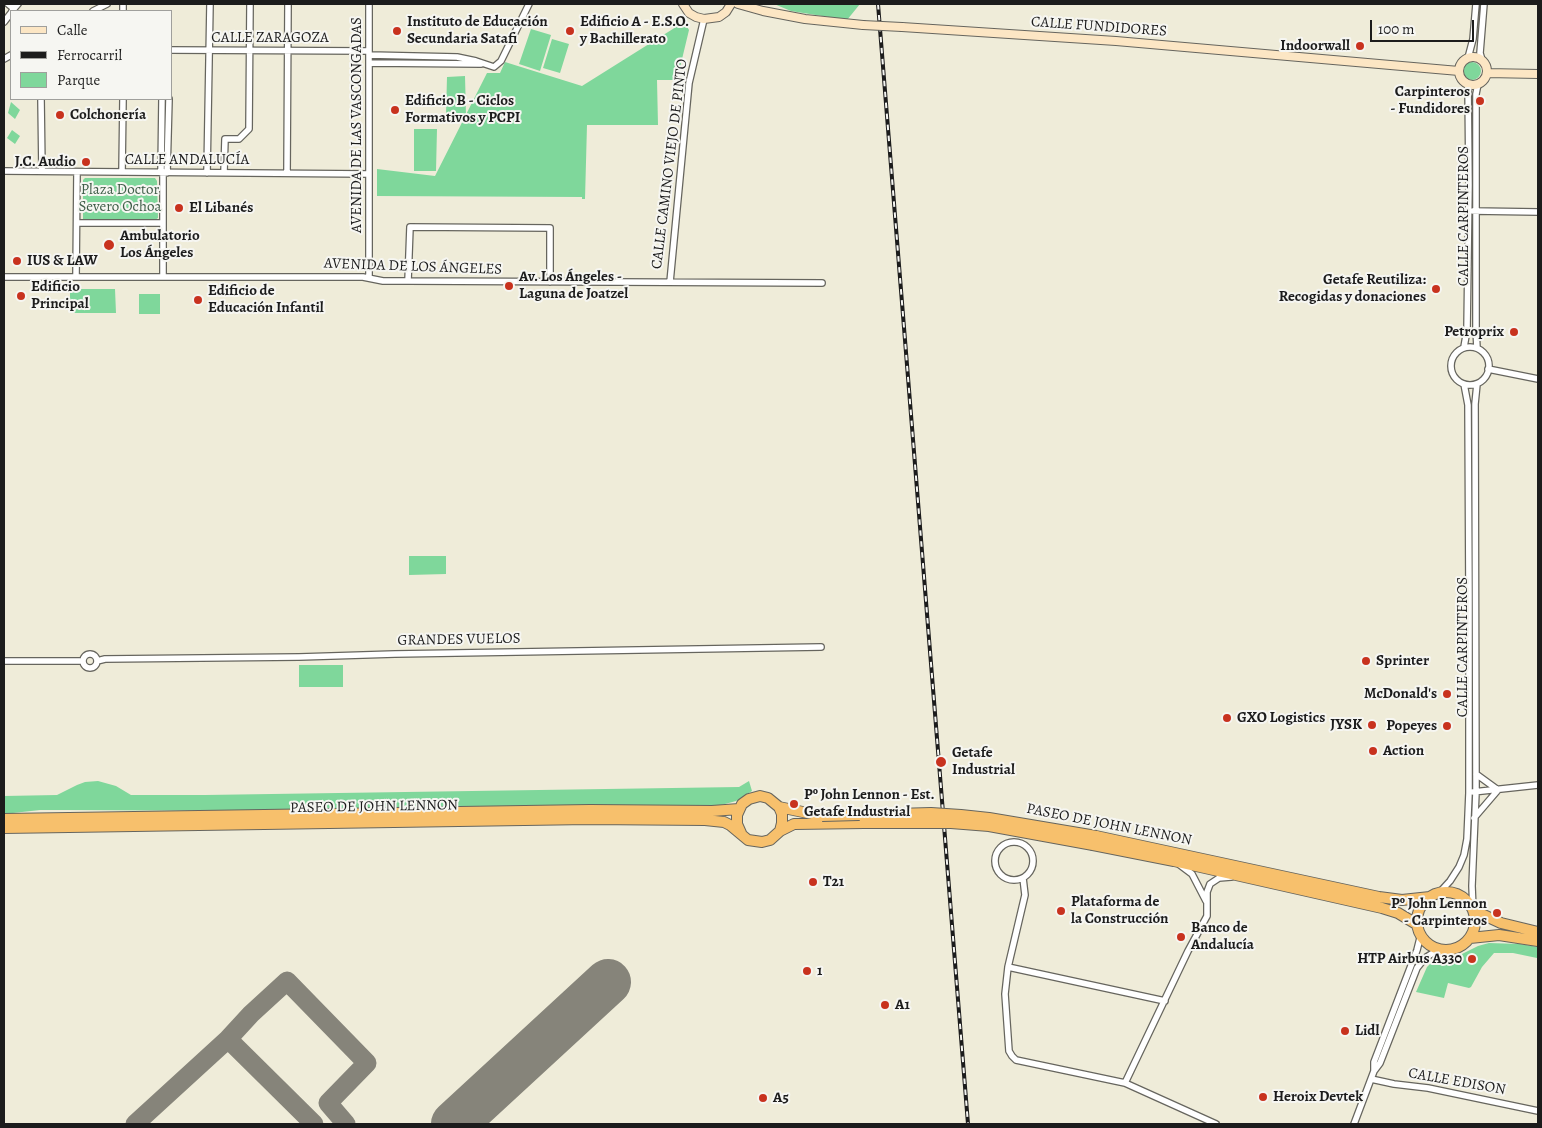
<!DOCTYPE html>
<meta charset="utf-8">
<style>
body{margin:0}
#map{position:relative;width:1542px;height:1128px;overflow:hidden;background:#efecd9;font-family:Alegreya,serif}
canvas{display:block}
.frame{position:absolute;inset:0;border:5px solid #1c1c1c;pointer-events:none}
.legend{position:absolute;left:10px;top:10px;width:162px;height:90px;box-sizing:border-box;background:#f6f6f2;border:1px solid #9f9f9c;margin:0;padding:6px 9px;list-style:none;font-size:15px;color:#1c1c1c}
.legend li{display:flex;align-items:center;gap:10px;height:25px}
.legend b{width:25px;border:1px solid #9f9f9c}
.scale{position:absolute;left:1370px;top:20px;width:104px;height:22px;box-sizing:border-box;border:2px solid #1c1c1c;border-top:0;padding-left:6px;font-size:15px;line-height:18px;white-space:nowrap;color:#1c1c1c;-webkit-text-stroke:4px #f6f6f2;paint-order:stroke}
</style>
<div id="map">
<canvas width="1542" height="1128"></canvas>
<div class="frame"></div>
<ul class="legend">
<li><b style="height:6px;background:#fce6c4"></b>Calle</li>
<li><b style="height:6px;background:#1c1c1c"></b>Ferrocarril</li>
<li><b style="height:14px;background:#7fd79b"></b>Parque</li>
</ul>
<div class="scale">100 m</div>
</div>
<script>
const ctx = document.querySelector('canvas').getContext('2d');
ctx.lineJoin = 'round';
function fill(path, color) { ctx.fillStyle = color; ctx.fill(path, 'evenodd'); }
const shape = rows => new Path2D(rows.map(r => 'M' + r).join(''));
function trace(path, color, width, dash) { ctx.strokeStyle = color; ctx.lineWidth = width; ctx.lineCap = dash ? 'butt' : 'round'; ctx.setLineDash(dash || []); ctx.stroke(path); }
function label(font, color, halo, rows, align = 'center') {
  ctx.font = font + ' Alegreya,serif'; ctx.lineWidth = 4; ctx.setLineDash([]); ctx.textBaseline = 'middle'; ctx.strokeStyle = halo; ctx.fillStyle = color; for (const [text, x, y, turn = 0] of rows) {
    ctx.save(); ctx.translate(x, y); ctx.rotate((+turn || 0) * Math.PI / 180); ctx.textAlign = isNaN(turn) ? turn : align; if (halo) ctx.strokeText(text, 0, 0); ctx.fillText(text, 0, 0); ctx.restore();
  }
}
const green = shape([
 [774,4,860,4,847,20,791,11],
 [684,22,689,30,677,80,657,80,658,125,587,125,585,199,582,199,582,197,377,196,377,169,435,176,487,73,500,73,505,62,582,86],
 [531,29,551,35,540,71,519,64],
 [552,39,569,44,560,73,543,68],
 '1463 71a9 9 0 1 1 18 0a9 9 0 1 1-18 0Z',
 [465,76,466,115,446,115,447,77],
 [11,102,20,110,15,119,8,113],
 [414,129,437,129,436,171,414,171],
 [12,130,20,136,15,144,7,138],
 [85,178,155,178,157,181,158,218,155,220,83,220,83,180],
 [70,289,115,289,116,313,70,313],
 [139,294,160,294,160,314,139,314],
 [409,556,446,556,446,574,409,575],
 [299,665,343,665,343,687,299,687],
 [98,781,116,786,131,795,205,795,739,787,749,781,752,791,736,801,714,807,248,811,67,810,40,810,4,814,4,796,57,795,77,785,85,782],
 [1489,943,1520,944,1538,947,1537,958,1513,953,1494,953,1482,967,1471,987,1469,988,1448,983,1444,998,1416,992,1427,967,1435,959,1458,956,1478,946]
]);
const taxiway = shape([
 [135,1124,228,1039],
 [314,1124,228,1039,251,1014,287,981,367,1063,328,1103,346,1124]
]);
const runway = shape([
 [454,1124,608,982]
]);
const street = shape([
 [8,4,14,9],
 [123,4,123,11],
 [12,11,18,4],
 [93,11,107,4],
 [4,22,11,13],
 [171,50,369,51],
 [369,55,457,57,476,61,494,67,501,61,529,4],
 [1468,58,1473,39,1476,4],
 [4,59,11,55],
 [1482,60,1480,53,1484,4],
 [369,63,481,64],
 [41,99,42,171],
 [4,171,369,174],
 [122,172,123,99],
 [224,172,225,139,239,139,249,129,250,4],
 [161,173,162,99],
 [167,173,169,99],
 [207,173,210,4],
 [287,173,288,4],
 [1473,211,1538,212],
 [77,223,163,223],
 [163,276,163,173],
 [4,277,363,277,383,281,408,281,822,283],
 [76,277,77,172],
 [369,277,369,4],
 [408,281,410,227,550,228,550,282],
 [670,282,689,83,704,19],
 [1464,347,1467,330,1469,185,1468,84],
 '1451 366a19 19 0 1 1 38 0a19 19 0 1 1-38 0Z',
 [1477,348,1476,329,1476,94,1478,84],
 [1488,369,1538,379],
 '83 661a7 7 0 1 1 14 0a7 7 0 1 1-14 0Z',
 [4,661,83,661],
 [97,661,105,659,299,657,395,654,821,647],
 [1473,792,1538,785],
 [1474,818,1498,790,1476,774],
 '995 861a19 19 0 1 1 38 0a19 19 0 1 1-38 0Z',
 [1180,865,1192,874,1206,901],
 [1023,878,1025,895,1008,967,1005,994,1009,1051,1012,1056,1016,1060,1125,1083,1216,1124],
 [1439,893,1450,881,1459,867,1464,855,1467,839,1469,793,1469,595,1468,405,1464,384],
 [1473,910,1472,886,1476,792,1475,404,1477,384],
 [1008,967,1165,1001],
 [1374,1071,1380,1063,1417,968,1425,958,1433,953,1447,950],
 [1371,1079,1394,1084,1428,1088,1538,1111],
 [1125,1083,1188,951,1207,916,1207,892,1210,884,1219,878,1231,877],
 [1354,1124,1374,1071,1374,1062,1417,950,1421,934]
]);
const secondary = shape([
 [683,4,689,13,696,17,704,19,719,17,726,12,731,4],
 [738,4,763,11,805,19,863,25],
 [902,27,1116,41,1459,71],
 '1459 71a14 14 0 1 1 28 0a14 14 0 1 1-28 0Z',
 [1487,73,1538,74]
]);
const highway = shape([
 [779,807,822,816],
 [4,819,590,810,712,811,739,809],
 [4,828,589,819,705,820,724,822,730,825,748,840,762,842,770,840,780,831,782,823,782,814,779,807,768,798,760,796,749,799,742,804,737,815,737,824,741,833],
 [780,831,794,824,864,823],
 [1096,836,1379,897,1402,900,1430,897],
 [1093,845,1174,861,1382,908,1398,913,1418,925],
 '1417 921a29 29 0 1 1 58 0a29 29 0 1 1-58 0Z',
 [1473,910,1501,923,1538,932],
 [1470,938,1499,935,1538,941]
]);
const rail = shape([
 [878,4,968,1124]
]);
const secondaryBridge = shape([
 [863,25,902,27]
]);
const highwayBridge = shape([
 [822,816,931,813,961,815,989,818,1096,836],
 [864,823,951,823,989,826,1093,845]
]);
const markers = [
 [397,31,5,"#c8321e"],
 [570,31,5,"#c8321e"],
 [1360,46,5,"#c8321e"],
 [1480,101,5,"#c8321e"],
 [395,110,5,"#c8321e"],
 [60,115,5,"#c8321e"],
 [86,162,5,"#c8321e"],
 [179,208,5,"#c8321e"],
 [109,245,6,"#c8321e"],
 [17,261,5,"#c8321e"],
 [509,286,5,"#c8321e"],
 [1436,289,5,"#c8321e"],
 [21,296,5,"#c8321e"],
 [198,300,5,"#c8321e"],
 [1514,332,5,"#c8321e"],
 [1366,661,5,"#c8321e"],
 [1447,694,5,"#c8321e"],
 [1227,718,5,"#c8321e"],
 [1372,725,5,"#c8321e"],
 [1447,726,5,"#c8321e"],
 [1373,751,5,"#c8321e"],
 [941,762,6,"#c8321e"],
 [794,804,5,"#c8321e"],
 [813,882,5,"#c8321e"],
 [1061,911,5,"#c8321e"],
 [1497,913,5,"#c8321e"],
 [1181,937,5,"#c8321e"],
 [1472,959,5,"#c8321e"],
 [807,971,5,"#c8321e"],
 [885,1005,5,"#c8321e"],
 [1345,1031,5,"#c8321e"],
 [1263,1097,5,"#c8321e"],
 [763,1098,5,"#c8321e"]
];
const poiNames = [
 ["Instituto de Educación",407,22],
 ["Secundaria Satafi",407,39],
 ["Edificio A - E.S.O.",580,22],
 ["y Bachillerato",580,39],
 ["Indoorwall",1350,46,"right"],
 ["Carpinteros",1470,92,"right"],
 ["- Fundidores",1470,109,"right"],
 ["Edificio B - Ciclos",405,101],
 ["Formativos y PCPI",405,118],
 ["Colchonería",70,115],
 ["J.C. Audio",76,162,"right"],
 ["El Libanés",189,208],
 ["Ambulatorio",120,236],
 ["Los Ángeles",120,253],
 ["IUS & LAW",27,261],
 ["Av. Los Ángeles -",519,277],
 ["Laguna de Joatzel",519,294],
 ["Getafe Reutiliza:",1426,280,"right"],
 ["Recogidas y donaciones",1426,297,"right"],
 ["Edificio",31,287],
 ["Principal",31,304],
 ["Edificio de",208,291],
 ["Educación Infantil",208,308],
 ["Petroprix",1504,332,"right"],
 ["Sprinter",1376,661],
 ["McDonald's",1437,694,"right"],
 ["GXO Logistics",1237,718],
 ["JYSK",1362,725,"right"],
 ["Popeyes",1437,726,"right"],
 ["Action",1383,751],
 ["Getafe",952,753],
 ["Industrial",952,770],
 ["Pº John Lennon - Est.",804,795],
 ["Getafe Industrial",804,812],
 ["T21",823,882],
 ["Plataforma de",1071,902],
 ["la Construcción",1071,919],
 ["Pº John Lennon",1487,904,"right"],
 ["- Carpinteros",1487,921,"right"],
 ["Banco de",1191,928],
 ["Andalucía",1191,945],
 ["HTP Airbus A330",1462,959,"right"],
 ["1",817,971],
 ["A1",895,1005],
 ["Lidl",1355,1031],
 ["Heroix Devtek",1273,1097],
 ["A5",773,1098]
];
const streetNames = [
 ["CALLE FUNDIDORES",1099,27,4],
 ["CALLE ZARAGOZA",270,38],
 ["AVENIDA DE LAS VASCONGADAS",357,125,-90],
 ["CALLE ANDALUCÍA",187,160],
 ["CALLE CAMINO VIEJO DE PINTO",670,164,-83],
 ["CALLE CARPINTEROS",1464,216,-90],
 ["AVENIDA DE LOS ÁNGELES",413,267,2],
 ["GRANDES VUELOS",459,640,-1],
 ["CALLE CARPINTEROS",1463,647,-90],
 ["PASEO DE JOHN LENNON",374,807,-1],
 ["PASEO DE JOHN LENNON",1109,825,11],
 ["CALLE EDISON",1457,1082,10]
];
const parkNames = [
 ["Plaza Doctor",120,190],
 ["Severo Ochoa",120,207]
];
fill(green, '#7fd79b');
trace(taxiway, '#86847a', 19);
trace(runway, '#86847a', 46);
trace(street, '#66655e', 8);
trace(secondary, '#66655e', 10);
trace(highway, '#66655e', 12);
trace(street, '#fff', 5.5);
trace(secondary, '#fce6c4', 8);
trace(highway, '#f7c06c', 10);
trace(rail, '#1c1c1c', 4);
trace(rail, '#f6f6f2', 2, [5.5]);
trace(secondaryBridge, '#66655e', 10, []);
trace(highwayBridge, '#66655e', 12, []);
trace(secondaryBridge, '#fce6c4', 8);
trace(highwayBridge, '#f7c06c', 10);
for (const [x, y, r, color] of markers) { const dot = new Path2D(); dot.arc(x, y, r, 0, 2 * Math.PI); ctx.fillStyle = color; ctx.fill(dot); trace(dot, '#f6f6f2', 2); }
label('bold 15px', '#1c1c1c', '#f6f6f2', poiNames, 'left');
label('15px', '#1c1c1c', '#f6f6f2', streetNames);
label('15px', '#3f5d48', '#f6f6f2', parkNames);
</script>
